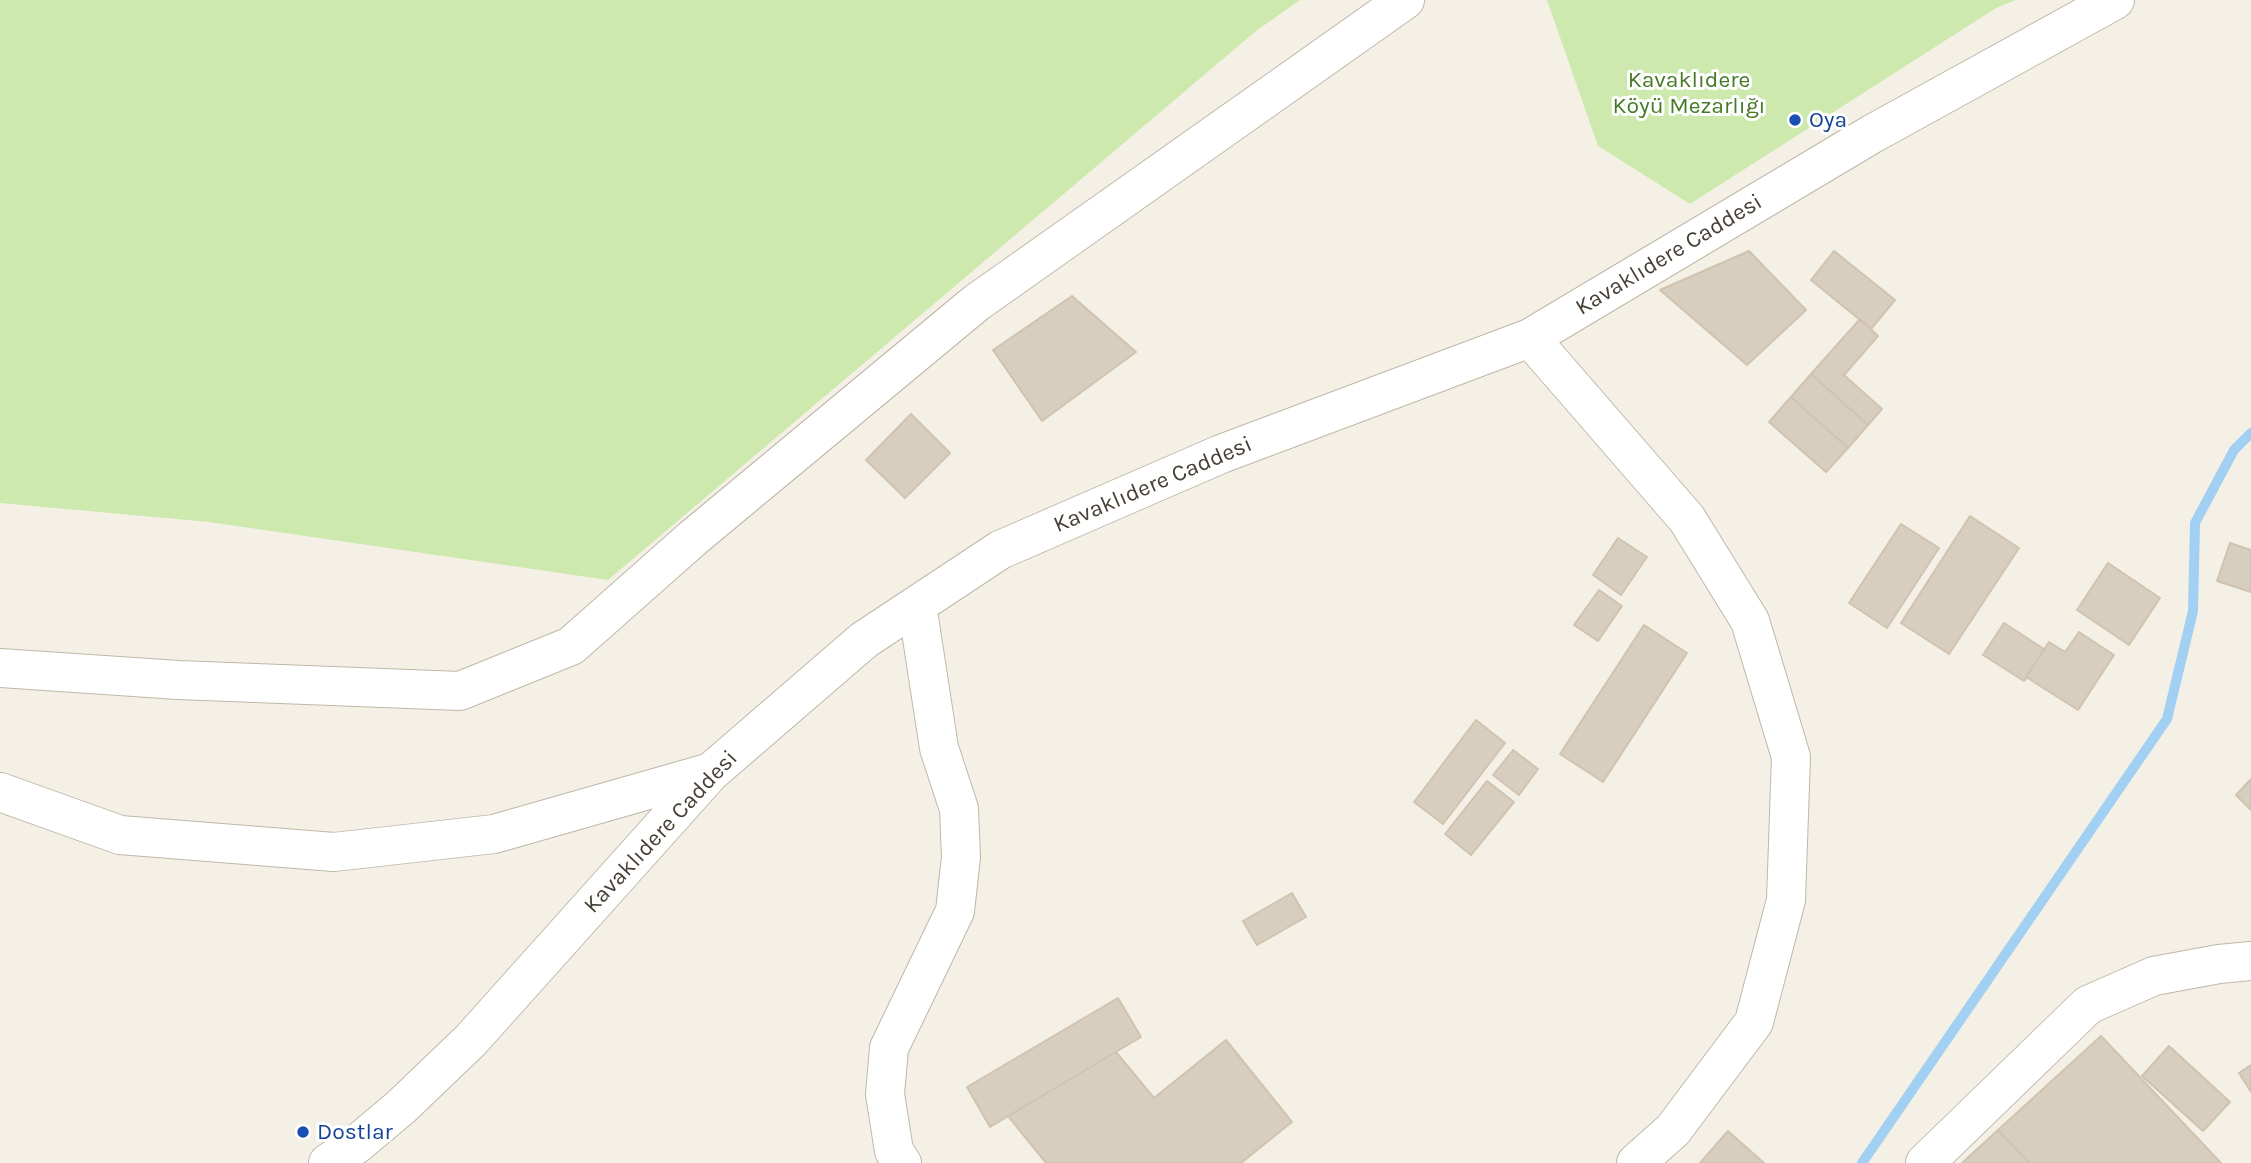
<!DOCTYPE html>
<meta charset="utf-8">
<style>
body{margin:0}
canvas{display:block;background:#f4f0e6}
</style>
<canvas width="2251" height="1163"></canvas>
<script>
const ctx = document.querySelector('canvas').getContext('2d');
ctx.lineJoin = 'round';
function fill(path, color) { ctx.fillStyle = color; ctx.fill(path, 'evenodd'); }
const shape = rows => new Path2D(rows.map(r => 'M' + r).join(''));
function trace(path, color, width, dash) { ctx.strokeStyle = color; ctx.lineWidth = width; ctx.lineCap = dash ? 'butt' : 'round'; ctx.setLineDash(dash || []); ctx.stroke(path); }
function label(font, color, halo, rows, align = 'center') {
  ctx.font = font + ' Karla,sans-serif'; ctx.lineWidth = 6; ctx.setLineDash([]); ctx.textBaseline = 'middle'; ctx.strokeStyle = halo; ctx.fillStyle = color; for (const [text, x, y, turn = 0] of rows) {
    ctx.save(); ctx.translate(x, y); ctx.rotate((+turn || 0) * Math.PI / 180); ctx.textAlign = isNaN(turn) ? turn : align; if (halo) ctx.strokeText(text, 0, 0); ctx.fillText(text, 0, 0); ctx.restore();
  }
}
const green = shape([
 [0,0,1300,0,1256,31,608,580,209,522,0,503],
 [1547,0,2016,0,1996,8,1690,204,1598,146]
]);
const stream = shape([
 [1862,1163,2167,719,2193,611,2195,523,2234,450,2251,433]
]);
const building = shape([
 [1749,251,1806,310,1747,365,1660,290,1749,251],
 [1834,251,1895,300,1871,329,1811,280,1834,251],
 [1072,296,1136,352,1042,421,993,350,1072,296],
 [1860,319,1878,336,1844,375,1882,409,1868,425,1811,374,1860,319],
 [1811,374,1868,425,1848,448,1791,397,1811,374],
 [1791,397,1848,448,1826,472,1769,422,1791,397],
 [911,414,950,453,905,498,866,460,911,414],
 [1970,516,2019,548,1949,654,1901,623,1970,516],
 [1901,524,1939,548,1887,628,1849,603,1901,524],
 [1618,538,1647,557,1621,595,1593,575,1618,538],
 [2230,543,2251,550,2251,592,2217,581,2230,543],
 [2108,563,2160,598,2129,645,2077,610,2108,563],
 [1599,590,1622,606,1598,641,1574,625,1599,590],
 [2004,623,2044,649,2024,681,1983,655,2004,623],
 [1644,625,1687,653,1603,782,1560,754,1644,625],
 [2079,632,2114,655,2078,710,2026,677,2049,642,2065,652,2079,632],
 [1476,720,1505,743,1443,824,1414,802,1476,720],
 [1513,750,1538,769,1519,795,1493,775,1513,750],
 [2251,779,2251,810,2236,795,2251,779],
 [1487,781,1514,802,1471,855,1445,834,1487,781],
 [1292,893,1306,917,1257,945,1243,921,1292,893],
 [1118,998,1141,1037,990,1127,967,1087,1118,998],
 [2101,1036,2221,1163,2029,1163,1998,1130,2101,1036],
 [1226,1040,1292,1122,1241,1163,1046,1163,1008,1116,1116,1052,1154,1098,1226,1040],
 [2169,1046,2230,1102,2203,1131,2142,1076,2169,1046],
 [2251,1065,2251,1092,2239,1073,2251,1065],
 [1998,1130,2029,1163,1962,1163,1998,1130],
 [1728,1131,1764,1163,1700,1163,1728,1131]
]);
const minor = shape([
 [1530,338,1687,519,1750,621,1791,757,1786,900,1754,1022,1673,1130,1636,1163],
 [0,668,178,680,460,691,571,646,693,538,976,303,1405,0],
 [0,792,120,835,334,852,494,834,711,772],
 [328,1163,357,1144,401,1107,471,1040,711,772,864,640,1000,550,1221,454,1530,338,1872,134,2115,0],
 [902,1163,894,1151,885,1094,889,1048,955,911,961,857,959,809,939,748,917,605],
 [1925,1163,2088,1005,2154,976,2219,964,2251,961]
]);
const markers = [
 [1795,120,7,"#1a4fb4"],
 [303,1132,7,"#1a4fb4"]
];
const parkNames = [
 ["Kavaklıdere",1689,80],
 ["Köyü Mezarlığı",1689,106]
];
const transitNames = [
 ["Oya",1809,120],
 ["Dostlar",317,1132]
];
const streetNames = [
 ["Kavaklıdere Caddesi",1669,255,-31],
 ["Kavaklıdere Caddesi",1153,485,-23],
 ["Kavaklıdere Caddesi",661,832,-47]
];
fill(green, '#cee9ae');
trace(stream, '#a1d0f2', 10);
fill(building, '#d8cebf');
trace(building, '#d0c3af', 2);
trace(minor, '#bfb8a9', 40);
trace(minor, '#fff', 38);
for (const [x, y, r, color] of markers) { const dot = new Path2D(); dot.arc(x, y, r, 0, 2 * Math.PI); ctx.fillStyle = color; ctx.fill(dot); trace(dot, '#fff', 2.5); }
label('23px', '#467a27', '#fff', parkNames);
label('23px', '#164399', '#fff', transitNames, 'left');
label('23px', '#474035', '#fff', streetNames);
</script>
